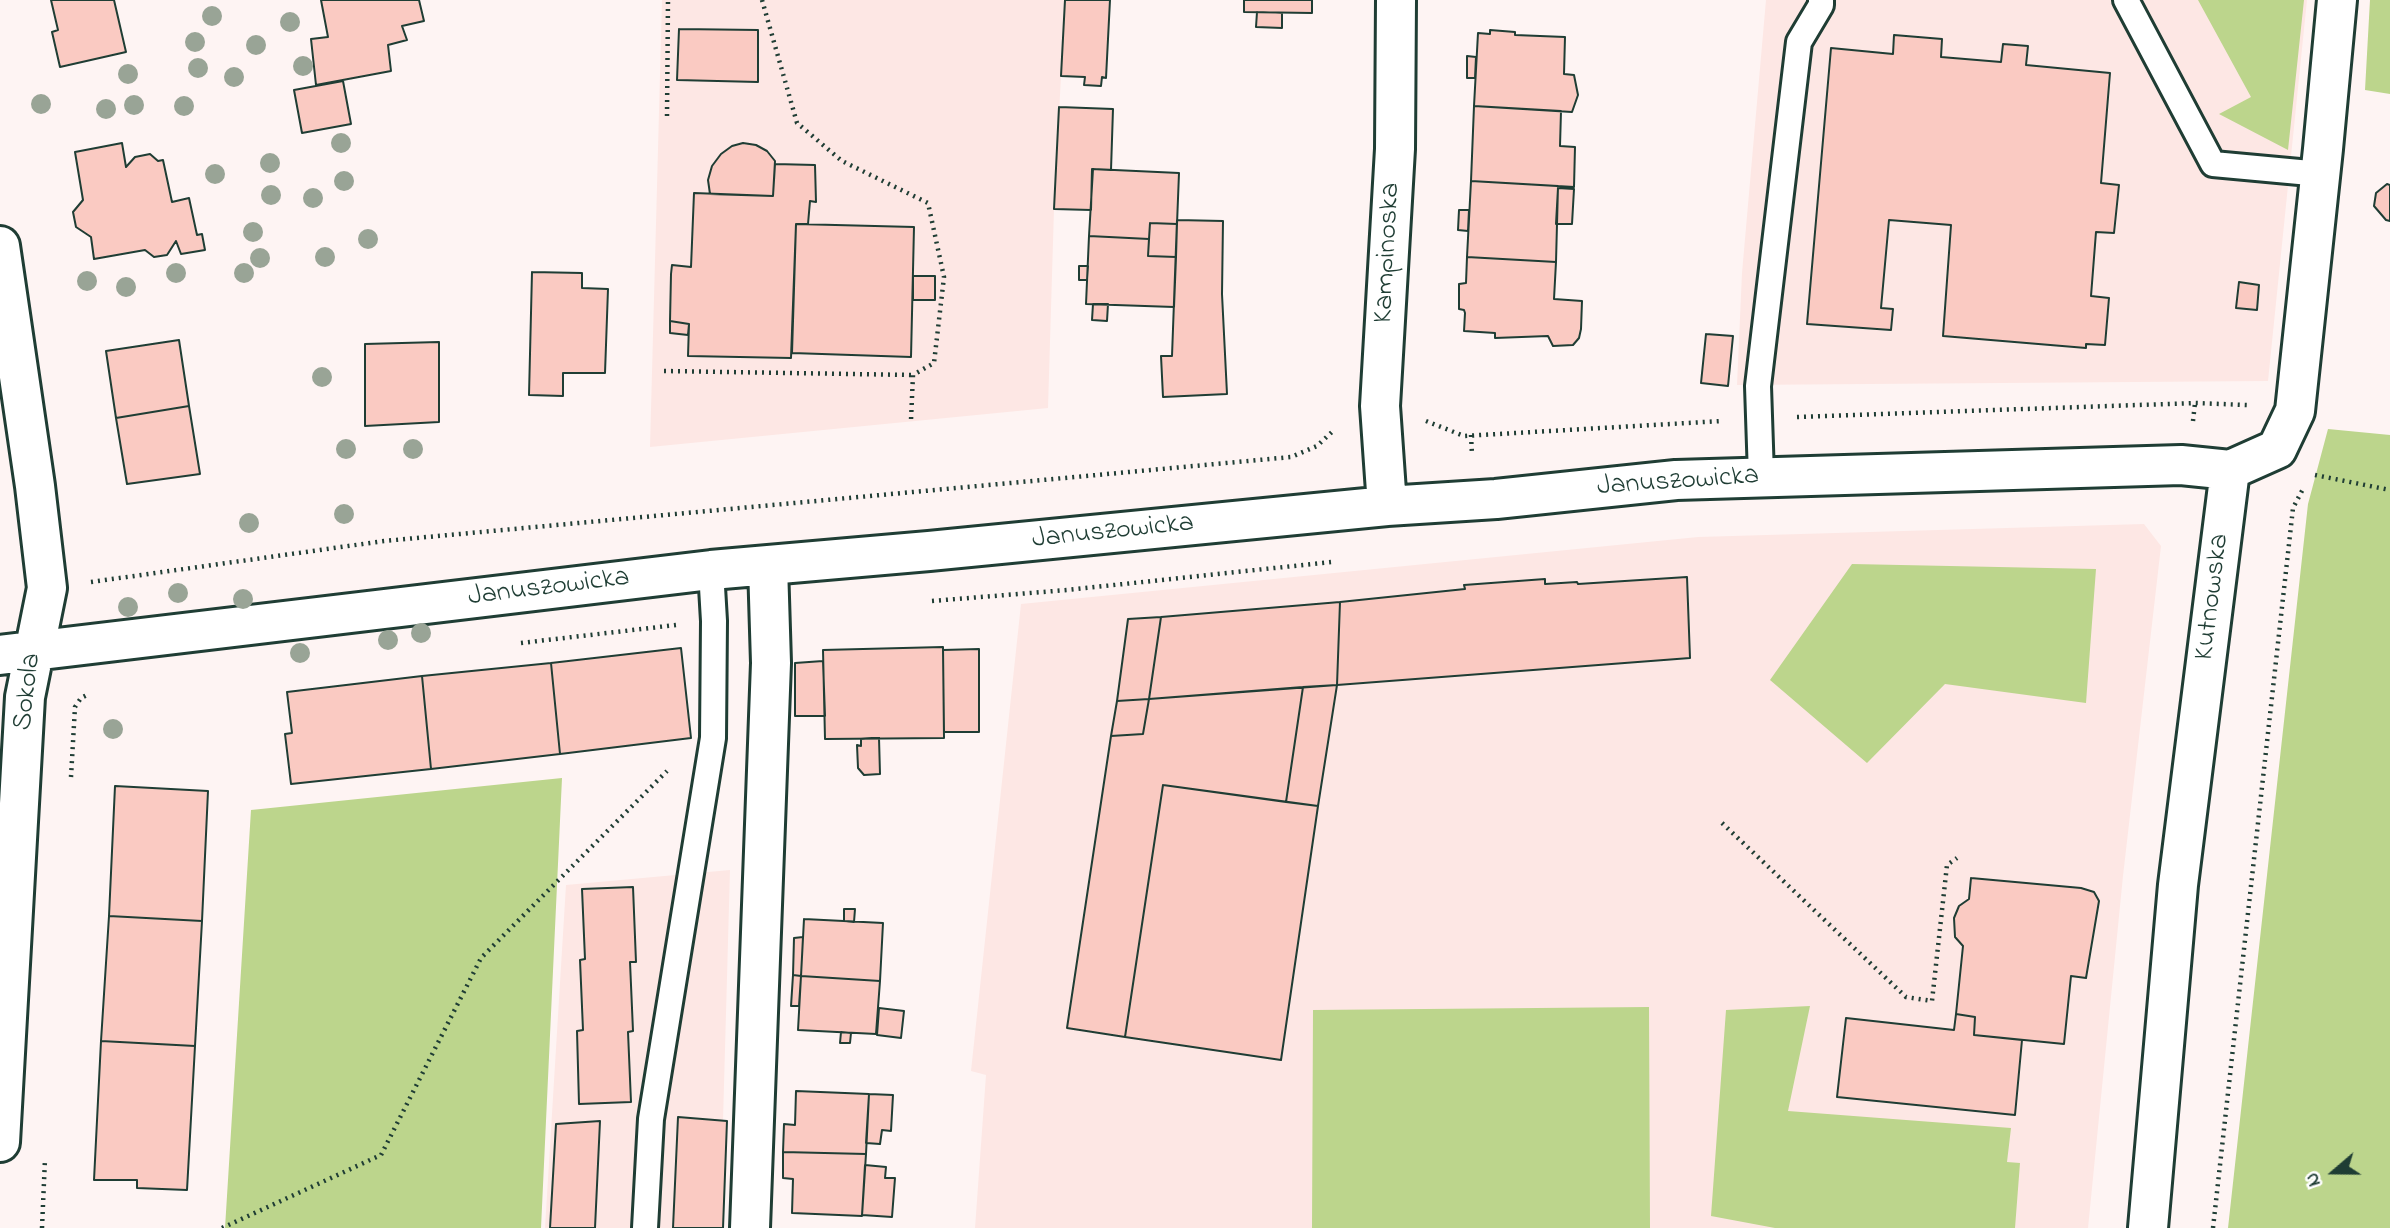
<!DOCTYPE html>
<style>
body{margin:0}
#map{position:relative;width:2390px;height:1228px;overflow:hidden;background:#fef4f3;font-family:"Indie Flower",sans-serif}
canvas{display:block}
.north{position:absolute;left:2299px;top:1137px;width:70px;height:70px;-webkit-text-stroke:5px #fff;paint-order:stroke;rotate:250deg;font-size:19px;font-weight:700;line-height:28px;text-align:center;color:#1f3d34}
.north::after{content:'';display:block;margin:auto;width:24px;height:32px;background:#1f3d34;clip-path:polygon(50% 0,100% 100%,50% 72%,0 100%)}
</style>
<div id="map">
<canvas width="2390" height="1228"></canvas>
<div class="north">N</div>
</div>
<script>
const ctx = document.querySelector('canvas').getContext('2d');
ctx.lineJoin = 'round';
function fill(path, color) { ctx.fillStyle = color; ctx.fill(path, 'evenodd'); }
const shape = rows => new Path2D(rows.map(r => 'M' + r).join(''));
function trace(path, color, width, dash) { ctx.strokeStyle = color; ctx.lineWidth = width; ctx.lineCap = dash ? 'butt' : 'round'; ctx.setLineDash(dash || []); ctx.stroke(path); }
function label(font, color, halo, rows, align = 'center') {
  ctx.font = font + ' "Indie Flower",sans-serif'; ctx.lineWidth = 5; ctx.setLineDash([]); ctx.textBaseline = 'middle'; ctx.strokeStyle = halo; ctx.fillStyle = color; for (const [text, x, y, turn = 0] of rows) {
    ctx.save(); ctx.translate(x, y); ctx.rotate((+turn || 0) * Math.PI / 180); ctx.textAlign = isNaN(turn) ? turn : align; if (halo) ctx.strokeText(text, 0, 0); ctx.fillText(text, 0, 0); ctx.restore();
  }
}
const built = shape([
 [662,0,1065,0,1054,209,1048,408,650,447],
 [1766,0,2307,0,2268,381,1737,385,1742,273],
 [2144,524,2161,546,2123,876,2088,1228,975,1228,986,1075,971,1071,1021,604,1698,537],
 [730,870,720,1228,545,1228,566,885]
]);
const green = shape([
 [2198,0,2304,0,2288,150,2219,114,2251,97],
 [2370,0,2390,0,2390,94,2365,90],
 [2328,429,2390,435,2390,1228,2228,1228,2308,504],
 [1852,564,2096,569,2086,703,1945,684,1867,763,1770,680],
 [562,778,541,1228,225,1228,251,810],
 [1810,1006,1788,1111,2011,1128,2007,1162,2020,1163,2015,1228,1775,1228,1711,1216,1726,1010],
 [1649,1007,1650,1228,1312,1228,1313,1010]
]);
const building = shape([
 [51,0,114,0,126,52,60,67,52,32,58,30,51,0],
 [321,0,419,0,424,21,402,26,407,40,388,45,391,71,316,85,311,39,328,37,321,0],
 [1065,0,1110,0,1106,78,1102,77,1101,86,1084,85,1085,77,1061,76,1065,0],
 [1244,0,1312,0,1312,13,1244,12,1244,0],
 [1257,12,1282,13,1282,28,1256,27,1257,12],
 [679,29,758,30,758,82,677,80,679,29],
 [1490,30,1515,32,1515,35,1565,37,1564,74,1574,75,1578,95,1572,112,1474,106,1478,33,1490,34,1490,30],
 [1894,35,1942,39,1941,57,2001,62,2003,44,2028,46,2026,65,2110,73,2101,183,2119,185,2114,233,2096,232,2091,296,2109,298,2105,345,2086,344,2086,348,1943,336,1951,225,1889,220,1881,308,1893,309,1891,330,1807,324,1831,48,1893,54,1894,35],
 [1467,56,1476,57,1475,78,1467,78,1467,56],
 [343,81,351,124,302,133,294,90,343,81],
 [1474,106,1561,111,1560,146,1575,147,1574,187,1471,181,1474,106],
 [1059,107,1113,109,1111,170,1092,169,1091,210,1054,209,1059,107],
 [122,143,126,167,135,157,150,154,158,161,163,160,172,202,189,198,197,235,202,234,205,250,181,254,176,241,167,255,154,257,145,250,94,259,91,237,76,227,73,212,83,200,75,152,122,143],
 [743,143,756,145,767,151,775,161,773,196,710,194,708,180,712,166,721,154,732,146,743,143],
 [775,164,815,165,816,202,810,201,808,224,796,224,791,358,688,356,689,324,670,321,671,274,672,265,691,267,694,193,773,196,775,164],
 [1093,169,1179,173,1177,224,1150,223,1149,239,1089,236,1093,169],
 [1471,181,1558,186,1556,262,1467,257,1471,181],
 [2387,184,2390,185,2390,221,2386,220,2374,206,2376,193,2387,184],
 [1558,188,1574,189,1572,224,1556,224,1558,188],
 [1459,210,1469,210,1468,231,1458,230,1459,210],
 [1177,220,1223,221,1222,294,1227,394,1163,397,1161,356,1172,356,1177,220],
 [1150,223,1177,224,1176,257,1148,256,1150,223],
 [796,224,914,227,911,357,792,353,796,224],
 [1089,236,1149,239,1148,256,1176,257,1174,307,1086,304,1089,236],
 [1467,257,1556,262,1554,299,1582,301,1581,329,1579,338,1573,345,1553,346,1548,336,1495,338,1495,333,1464,331,1465,313,1464,310,1459,309,1459,284,1466,283,1467,257],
 [1079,266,1088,266,1087,280,1079,280,1079,266],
 [532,272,582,273,582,288,608,289,605,373,563,373,563,396,529,395,532,272],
 [913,276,935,276,935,300,913,300,913,276],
 [2239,282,2259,285,2257,310,2236,308,2239,282],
 [1093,304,1108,304,1107,321,1092,320,1093,304],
 [670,321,689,324,688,335,670,333,670,321],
 [1706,334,1733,336,1728,386,1701,383,1706,334],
 [179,340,189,406,116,418,106,351,179,340],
 [439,342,439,422,365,426,365,344,439,342],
 [189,406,200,474,127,484,116,418,189,406],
 [1687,577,1690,658,1337,685,1340,602,1465,589,1464,585,1545,579,1545,584,1577,582,1578,584,1687,577],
 [1340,602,1337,685,1149,699,1161,617,1340,602],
 [1161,617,1149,699,1117,701,1128,619,1161,617],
 [943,647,944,738,825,739,823,650,943,647],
 [681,648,691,738,560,754,551,663,681,648],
 [979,649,979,732,944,732,943,650,979,649],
 [823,661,825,716,795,716,795,663,823,661],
 [551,663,560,754,431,769,422,676,551,663],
 [422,676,431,769,291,784,285,734,292,733,287,692,422,676],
 [1337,685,1318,806,1286,802,1303,687,1337,685],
 [1303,687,1286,802,1163,785,1125,1037,1067,1028,1111,736,1143,734,1149,699,1303,687],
 [1149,699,1143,734,1111,736,1117,701,1149,699],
 [879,738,880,774,864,775,858,768,857,745,861,746,861,739,879,738],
 [1163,785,1318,806,1281,1060,1125,1037,1163,785],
 [115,786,208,791,202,921,109,916,115,786],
 [1971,878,2081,888,2094,892,2099,901,2086,978,2071,976,2064,1044,1974,1035,1975,1017,1956,1014,1963,946,1955,937,1954,918,1959,906,1969,899,1971,878],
 [633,887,636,962,630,962,633,1031,628,1032,631,1102,579,1104,577,1031,583,1030,580,960,585,959,582,889,633,887],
 [844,909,855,909,854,922,844,921,844,909],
 [109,916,202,921,195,1046,101,1041,109,916],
 [804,919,883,923,880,981,801,976,804,919],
 [803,937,801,976,793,975,794,938,803,937],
 [793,975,801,976,799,1006,791,1006,793,975],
 [801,976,880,981,876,1034,798,1030,801,976],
 [879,1008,904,1011,901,1038,877,1035,879,1008],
 [1956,1014,1975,1017,1974,1035,2022,1040,2015,1115,1837,1097,1846,1018,1954,1030,1956,1014],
 [841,1032,851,1033,850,1043,840,1043,841,1032],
 [101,1041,195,1046,187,1190,137,1188,137,1180,94,1180,101,1041],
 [796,1091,869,1094,866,1154,783,1152,784,1124,795,1125,796,1091],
 [869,1094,893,1095,891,1131,882,1130,880,1144,866,1143,869,1094],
 [678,1117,727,1121,723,1228,673,1228,678,1117],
 [600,1121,595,1228,550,1228,556,1124,600,1121],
 [783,1152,866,1154,862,1216,792,1213,793,1179,783,1178,783,1152],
 [865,1165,886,1167,885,1178,895,1178,892,1217,862,1215,865,1165]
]);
const path = shape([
 [762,0,797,123,842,161,928,203,944,277,934,363,913,375,911,420],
 [667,116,668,0],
 [664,371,913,375],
 [1797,417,2195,403,2247,405],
 [1426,421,1464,436,1722,421],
 [2193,421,2195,403],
 [1471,435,1472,455],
 [2315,475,2390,490],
 [91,582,384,541,1291,457,1317,446,1334,430],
 [932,601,1067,590,1331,562],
 [521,643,676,625],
 [71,777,75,707,81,698,89,694],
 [1722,823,1906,997,1932,1001,1947,865,1957,858],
 [42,1228,45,1159],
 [222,1228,381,1155,481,958,667,771],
 [2213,1228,2293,508,2304,487]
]);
const service = shape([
 [2126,0,2213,164,2321,174],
 [1761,476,1758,386,1799,42,1821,5,1821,0],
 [645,1228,651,1119,713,738,714,621,711,570]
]);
const minor = shape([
 [0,246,35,486,47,588,25,697,0,1142],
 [1387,506,1380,406,1395,149,1396,0],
 [0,655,711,570,929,551,1387,506,1496,499,1676,480,2181,465,2230,470,2277,449,2295,411,2323,149,2337,0],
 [750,1228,771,663,768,565],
 [2148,1228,2178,885,2230,470]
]);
const trees = [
 [212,16],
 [290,22],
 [195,42],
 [256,45],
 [303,66],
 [198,68],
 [128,74],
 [234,77],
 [41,104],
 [134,105],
 [184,106],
 [106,109],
 [341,143],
 [270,163],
 [215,174],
 [344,181],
 [271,195],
 [313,198],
 [253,232],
 [368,239],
 [325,257],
 [260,258],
 [176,273],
 [244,273],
 [87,281],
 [126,287],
 [322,377],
 [346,449],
 [413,449],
 [344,514],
 [249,523],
 [178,593],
 [243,599],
 [128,607],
 [421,633],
 [388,640],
 [300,653],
 [113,729]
];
const streetNames = [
 ["Kampinoska",1389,253,-87],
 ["Januszowicka",1678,483,-4],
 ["Januszowicka",1113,533,-6],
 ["Januszowicka",549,589,-7],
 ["Kutnowska",2214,597,-83],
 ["Sokola",29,692,-83]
];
fill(built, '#fde7e4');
fill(green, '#bcd58c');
fill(building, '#facac2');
trace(building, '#1f3d34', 2);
trace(service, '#1f3d34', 30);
trace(minor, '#1f3d34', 44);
trace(path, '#1f3d34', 4.5, [2, 5]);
trace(service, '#fff', 24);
trace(minor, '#fff', 38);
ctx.fillStyle = '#99a496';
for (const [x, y] of trees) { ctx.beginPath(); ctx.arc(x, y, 10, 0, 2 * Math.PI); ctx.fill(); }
label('28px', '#1f3d34', '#fff', streetNames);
</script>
